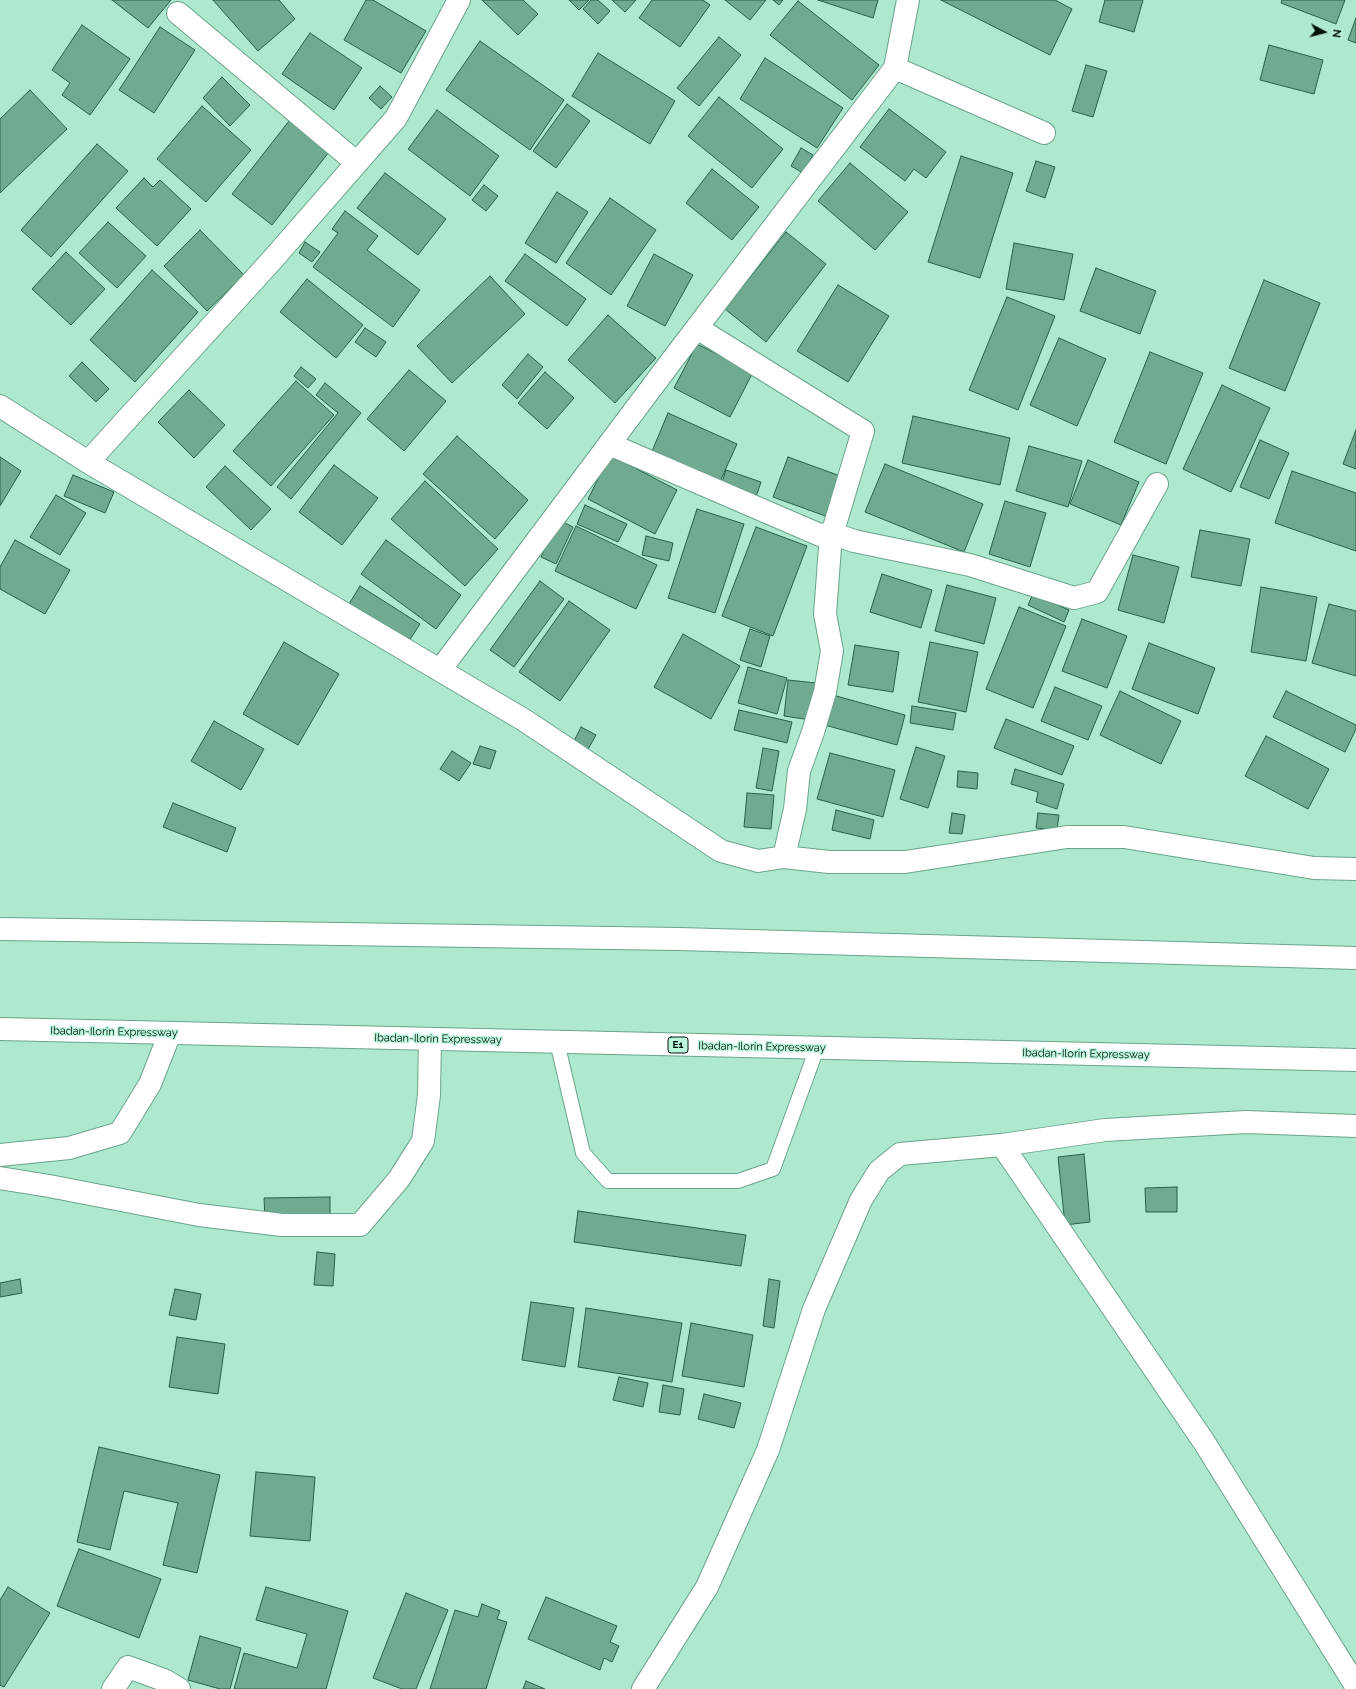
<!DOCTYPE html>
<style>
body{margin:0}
#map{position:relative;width:1356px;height:1689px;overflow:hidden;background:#aee9cf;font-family:Raleway,sans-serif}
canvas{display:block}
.north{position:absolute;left:1304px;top:12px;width:40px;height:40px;-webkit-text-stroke:3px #bbf7dc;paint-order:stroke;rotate:97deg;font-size:11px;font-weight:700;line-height:16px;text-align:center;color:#001008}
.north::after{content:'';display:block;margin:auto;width:14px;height:18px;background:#001008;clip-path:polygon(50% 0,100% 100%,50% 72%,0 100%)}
</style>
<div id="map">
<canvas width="1356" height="1689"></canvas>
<div class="north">N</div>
</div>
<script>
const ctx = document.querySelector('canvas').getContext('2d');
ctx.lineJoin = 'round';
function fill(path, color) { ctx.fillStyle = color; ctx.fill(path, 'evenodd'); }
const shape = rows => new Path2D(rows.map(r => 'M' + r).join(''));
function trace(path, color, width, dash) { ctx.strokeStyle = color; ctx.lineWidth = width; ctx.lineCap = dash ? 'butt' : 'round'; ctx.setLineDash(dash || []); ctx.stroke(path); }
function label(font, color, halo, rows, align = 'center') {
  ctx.font = font + ' Raleway,sans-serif'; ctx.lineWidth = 3; ctx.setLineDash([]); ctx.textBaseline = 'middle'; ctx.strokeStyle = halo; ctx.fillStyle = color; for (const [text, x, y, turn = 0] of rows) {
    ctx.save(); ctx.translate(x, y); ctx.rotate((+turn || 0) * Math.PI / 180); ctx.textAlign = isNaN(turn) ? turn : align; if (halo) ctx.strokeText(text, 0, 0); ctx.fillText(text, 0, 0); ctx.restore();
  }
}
const building = shape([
 [112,0,171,0,148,28,112,0],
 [213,0,279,0,295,19,258,51,213,0],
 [366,0,373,0,426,31,401,73,344,40,366,0],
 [482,0,523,0,538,14,518,35,482,0],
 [569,0,589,0,579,10,569,0],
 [591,0,598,0,610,11,598,24,583,9,591,0],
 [612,0,636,0,625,12,612,0],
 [652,0,703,0,710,5,680,47,639,18,652,0],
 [725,0,766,0,750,20,725,0],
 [773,0,783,0,779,5,773,0],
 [818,0,878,0,873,18,818,0],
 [941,0,1055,0,1072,9,1050,55,941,0],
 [1105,0,1143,0,1134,32,1099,22,1105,0],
 [1282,0,1345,0,1336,24,1281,3,1282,0],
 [798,1,879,65,852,100,770,35,798,1],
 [1356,18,1356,43,1348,40,1356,18],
 [82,25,130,59,90,115,62,95,70,83,52,70,82,25],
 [160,27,195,50,154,113,119,90,160,27],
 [310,33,362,68,334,110,282,74,310,33],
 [719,37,741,55,699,106,677,88,719,37],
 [480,41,564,100,530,150,446,90,480,41],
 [1269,45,1323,60,1314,94,1260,80,1269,45],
 [598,53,675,101,650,144,572,96,598,53],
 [765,58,843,108,817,148,740,99,765,58],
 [1086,65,1107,71,1093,117,1072,111,1086,65],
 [222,77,250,105,230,126,203,98,222,77],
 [380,86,392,97,381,109,369,98,380,86],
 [30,90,67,129,0,193,0,119,30,90],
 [719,97,783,149,752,188,688,136,719,97],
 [567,104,590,121,556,168,533,151,567,104],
 [202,106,251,150,206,202,157,159,202,106],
 [889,109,946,152,926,178,914,169,905,181,860,147,889,109],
 [437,110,499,156,470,196,408,149,437,110],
 [289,121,329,152,272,225,232,194,289,121],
 [97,144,128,171,51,257,21,230,97,144],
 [801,148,813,155,803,173,791,166,801,148],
 [961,156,1013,173,980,278,928,262,961,156],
 [1036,161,1055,167,1045,198,1026,191,1036,161],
 [850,163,908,212,875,250,818,201,850,163],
 [712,169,759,207,732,240,686,203,712,169],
 [385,173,446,219,418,255,357,208,385,173],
 [144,178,153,187,160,180,191,209,157,246,116,208,144,178],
 [484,185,498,196,486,211,472,200,484,185],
 [557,192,588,212,556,263,525,243,557,192],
 [610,198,656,230,611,295,566,263,610,198],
 [345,211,378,236,367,250,420,290,393,327,313,267,338,233,332,229,345,211],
 [108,222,146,256,117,288,79,253,108,222],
 [200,230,244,275,207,311,164,266,200,230],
 [786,232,826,264,766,342,725,309,786,232],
 [305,242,320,252,312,262,299,253,305,242],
 [1014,243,1073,254,1064,300,1006,289,1014,243],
 [66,252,105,289,71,325,32,289,66,252],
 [525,254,586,299,567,326,505,281,525,254],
 [654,254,693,275,665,326,627,306,654,254],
 [1096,268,1156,291,1140,334,1080,311,1096,268],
 [152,270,198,312,135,382,90,340,152,270],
 [490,276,525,314,452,383,417,346,490,276],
 [307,279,363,325,336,358,280,312,307,279],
 [1264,280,1320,303,1285,391,1229,368,1264,280],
 [838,285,889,316,848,382,797,351,838,285],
 [1007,297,1055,316,1018,410,969,390,1007,297],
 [608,315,656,358,615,403,568,360,608,315],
 [365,328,386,342,376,357,355,342,365,328],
 [1059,338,1106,359,1077,426,1030,405,1059,338],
 [697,344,753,372,730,417,674,388,697,344],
 [1150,352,1203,373,1166,464,1114,442,1150,352],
 [528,354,543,367,517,399,502,385,528,354],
 [82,362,109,389,96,402,69,376,82,362],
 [301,367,316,379,308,388,294,376,301,367],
 [409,370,446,401,404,451,367,419,409,370],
 [545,372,574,398,547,429,518,403,545,372],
 [296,381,334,415,271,486,233,451,296,381],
 [325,383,361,413,291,499,277,487,338,413,316,395,325,383],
 [1222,385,1270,408,1231,492,1183,469,1222,385],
 [189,390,225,425,194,458,158,422,189,390],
 [668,413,737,444,718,486,650,456,668,413],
 [913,416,1010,438,1000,485,902,463,913,416],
 [1356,430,1356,469,1343,464,1356,430],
 [457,436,528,500,495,539,423,474,457,436],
 [1260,440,1289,453,1269,499,1240,487,1260,440],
 [1029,446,1082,461,1068,507,1016,491,1029,446],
 [610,455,677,490,655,534,588,499,610,455],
 [0,457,21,471,0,506,0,457],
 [788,457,843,477,828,517,773,497,788,457],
 [1088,460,1139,482,1121,525,1070,504,1088,460],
 [885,464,983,504,964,552,865,512,885,464],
 [334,465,378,498,342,545,299,512,334,465],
 [225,466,271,509,251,530,206,487,225,466],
 [726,470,761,482,755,500,720,488,726,470],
 [1292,471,1356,493,1356,551,1275,523,1292,471],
 [73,475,114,492,105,513,64,496,73,475],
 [425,481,498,549,465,586,391,519,425,481],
 [56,495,86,513,60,555,30,537,56,495],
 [1005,501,1046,513,1030,567,989,554,1005,501],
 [585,505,627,524,618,542,577,524,585,505],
 [697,509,744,524,715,613,668,598,697,509],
 [559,520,573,527,556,564,541,557,559,520],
 [576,526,657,565,636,609,555,571,576,526],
 [756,527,807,546,773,636,722,616,756,527],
 [1200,530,1250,539,1241,586,1191,577,1200,530],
 [646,536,673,543,669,561,642,555,646,536],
 [15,540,70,570,45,614,0,589,0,567,15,540],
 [386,540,461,595,436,629,361,574,386,540],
 [1133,555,1179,567,1164,623,1118,610,1133,555],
 [882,574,932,590,921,628,870,612,882,574],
 [540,581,564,599,514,667,490,650,540,581],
 [947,585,996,598,984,644,935,631,947,585],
 [360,586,420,624,409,641,349,604,360,586],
 [1261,587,1317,597,1306,661,1251,652,1261,587],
 [1033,594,1069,610,1064,622,1028,605,1033,594],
 [569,601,610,630,560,701,519,672,569,601],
 [1329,604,1356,611,1356,676,1312,663,1329,604],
 [1019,607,1066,626,1033,708,986,689,1019,607],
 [1082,619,1127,636,1107,688,1062,671,1082,619],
 [750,629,770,636,761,667,740,660,750,629],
 [683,634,740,666,711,719,654,687,683,634],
 [284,642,339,674,298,745,243,714,284,642],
 [930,642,978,652,966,712,918,702,930,642],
 [1149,643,1215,668,1198,714,1132,689,1149,643],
 [855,645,899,652,893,692,848,685,855,645],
 [748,667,787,678,777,714,738,703,748,667],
 [788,680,816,683,811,720,784,716,788,680],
 [1055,687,1102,706,1088,740,1041,721,1055,687],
 [1120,691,1181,721,1161,764,1100,735,1120,691],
 [1286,691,1356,725,1356,729,1345,752,1273,717,1286,691],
 [829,694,905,715,897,745,821,724,829,694],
 [912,706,956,713,953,730,910,723,912,706],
 [739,710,792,722,787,743,734,730,739,710],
 [1006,719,1074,746,1062,775,994,748,1006,719],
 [214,721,264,749,241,790,191,761,214,721],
 [581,727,596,735,587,751,573,743,581,727],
 [1266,736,1329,769,1308,809,1245,776,1266,736],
 [480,746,496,751,490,769,473,764,480,746],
 [916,747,945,756,928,808,900,799,916,747],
 [763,748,779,751,772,791,756,788,763,748],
 [452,751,471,763,459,781,440,769,452,751],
 [830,753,895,770,883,817,817,799,830,753],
 [1015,769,1064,784,1057,809,1036,802,1038,792,1011,784,1015,769],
 [958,771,978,773,977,789,957,787,958,771],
 [747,793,774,795,771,829,744,827,747,793],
 [173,803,236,828,227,852,163,827,173,803],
 [836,810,874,820,870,839,832,830,836,810],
 [952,813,965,815,962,834,949,833,952,813],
 [1038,813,1059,815,1057,830,1036,828,1038,813],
 [1084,1154,1090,1222,1065,1225,1058,1157,1084,1154],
 [1177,1187,1177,1212,1146,1212,1145,1188,1177,1187],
 [330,1197,330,1218,265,1219,264,1198,330,1197],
 [578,1211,746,1235,741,1266,574,1242,578,1211],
 [317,1252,335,1254,333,1286,314,1285,317,1252],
 [20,1279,22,1293,0,1297,0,1283,20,1279],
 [769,1279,780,1281,774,1328,763,1326,769,1279],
 [175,1289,201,1294,196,1320,169,1315,175,1289],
 [531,1302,574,1308,565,1367,522,1360,531,1302],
 [586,1308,682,1323,672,1382,578,1367,586,1308],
 [691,1323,753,1335,744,1387,682,1376,691,1323],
 [177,1337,225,1344,218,1394,169,1387,177,1337],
 [619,1377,648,1383,643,1407,613,1400,619,1377],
 [663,1385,684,1389,680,1415,659,1412,663,1385],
 [704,1394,741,1403,734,1428,698,1419,704,1394],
 [99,1447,220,1475,197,1573,163,1565,178,1503,124,1491,110,1550,77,1542,99,1447],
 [256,1472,315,1477,310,1541,250,1536,256,1472],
 [79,1549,161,1579,139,1638,57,1606,79,1549],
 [8,1587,50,1613,4,1687,0,1685,0,1600,8,1587],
 [266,1587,348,1611,326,1689,234,1689,244,1653,297,1668,307,1634,256,1620,266,1587],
 [406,1593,448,1610,416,1689,402,1689,373,1678,406,1593],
 [546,1597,617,1626,610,1642,619,1646,612,1662,604,1658,600,1670,528,1639,546,1597],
 [482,1604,500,1611,497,1619,507,1622,486,1689,430,1689,455,1610,478,1617,482,1604],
 [200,1636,241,1648,230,1689,220,1689,188,1680,200,1636],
 [526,1681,545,1689,523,1689,526,1681]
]);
const lane = shape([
 [557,1042,583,1153,608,1181,738,1181,773,1169,817,1048]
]);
const street = shape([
 [178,13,357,163],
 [895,68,1044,133],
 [697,328,863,431,833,531,831,534,825,614,832,651,825,692,813,732,799,771,795,809,784,857],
 [0,406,88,462,524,720,721,851,758,861,784,857,829,862,905,862,1067,837,1124,837,1314,868,1356,869],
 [609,444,820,535,831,533,854,541,970,565,1074,598,1097,592,1157,484],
 [88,462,273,259,396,118,459,0],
 [440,670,673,359,895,68,908,0],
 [1002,1145,1204,1442,1356,1686],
 [0,1155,69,1148,120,1133,150,1084,170,1033],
 [0,1178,49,1186,199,1215,282,1225,360,1225,399,1179,423,1141,429,1095,430,1039],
 [113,1689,128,1667,164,1680,179,1689],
 [643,1689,707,1587,768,1450,814,1309,861,1200,879,1171,900,1154,1002,1145,1105,1130,1246,1122,1356,1126]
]);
const highway = shape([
 [0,929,679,939,1356,958],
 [0,1029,1356,1060]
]);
const shields = [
 [678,1045,20]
];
const shieldNames = [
 ["E1",678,1045]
];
const streetNames = [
 ["Ibadan-Ilorin Expressway",114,1032,1],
 ["Ibadan-Ilorin Expressway",438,1039,1],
 ["Ibadan-Ilorin Expressway",762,1047,1],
 ["Ibadan-Ilorin Expressway",1086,1054,1]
];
fill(building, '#70aa91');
trace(building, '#26604a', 1);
trace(lane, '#6aa48b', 16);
trace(street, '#6aa48b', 24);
trace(highway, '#6aa48b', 24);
trace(lane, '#fff', 14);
trace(street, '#fff', 22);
trace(highway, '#fff', 22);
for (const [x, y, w] of shields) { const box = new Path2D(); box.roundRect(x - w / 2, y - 8, w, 16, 3); ctx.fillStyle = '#bbf7dc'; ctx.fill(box); trace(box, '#001008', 1); }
label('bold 10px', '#001008', null, shieldNames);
label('11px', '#001008', '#bbf7dc', streetNames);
</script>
